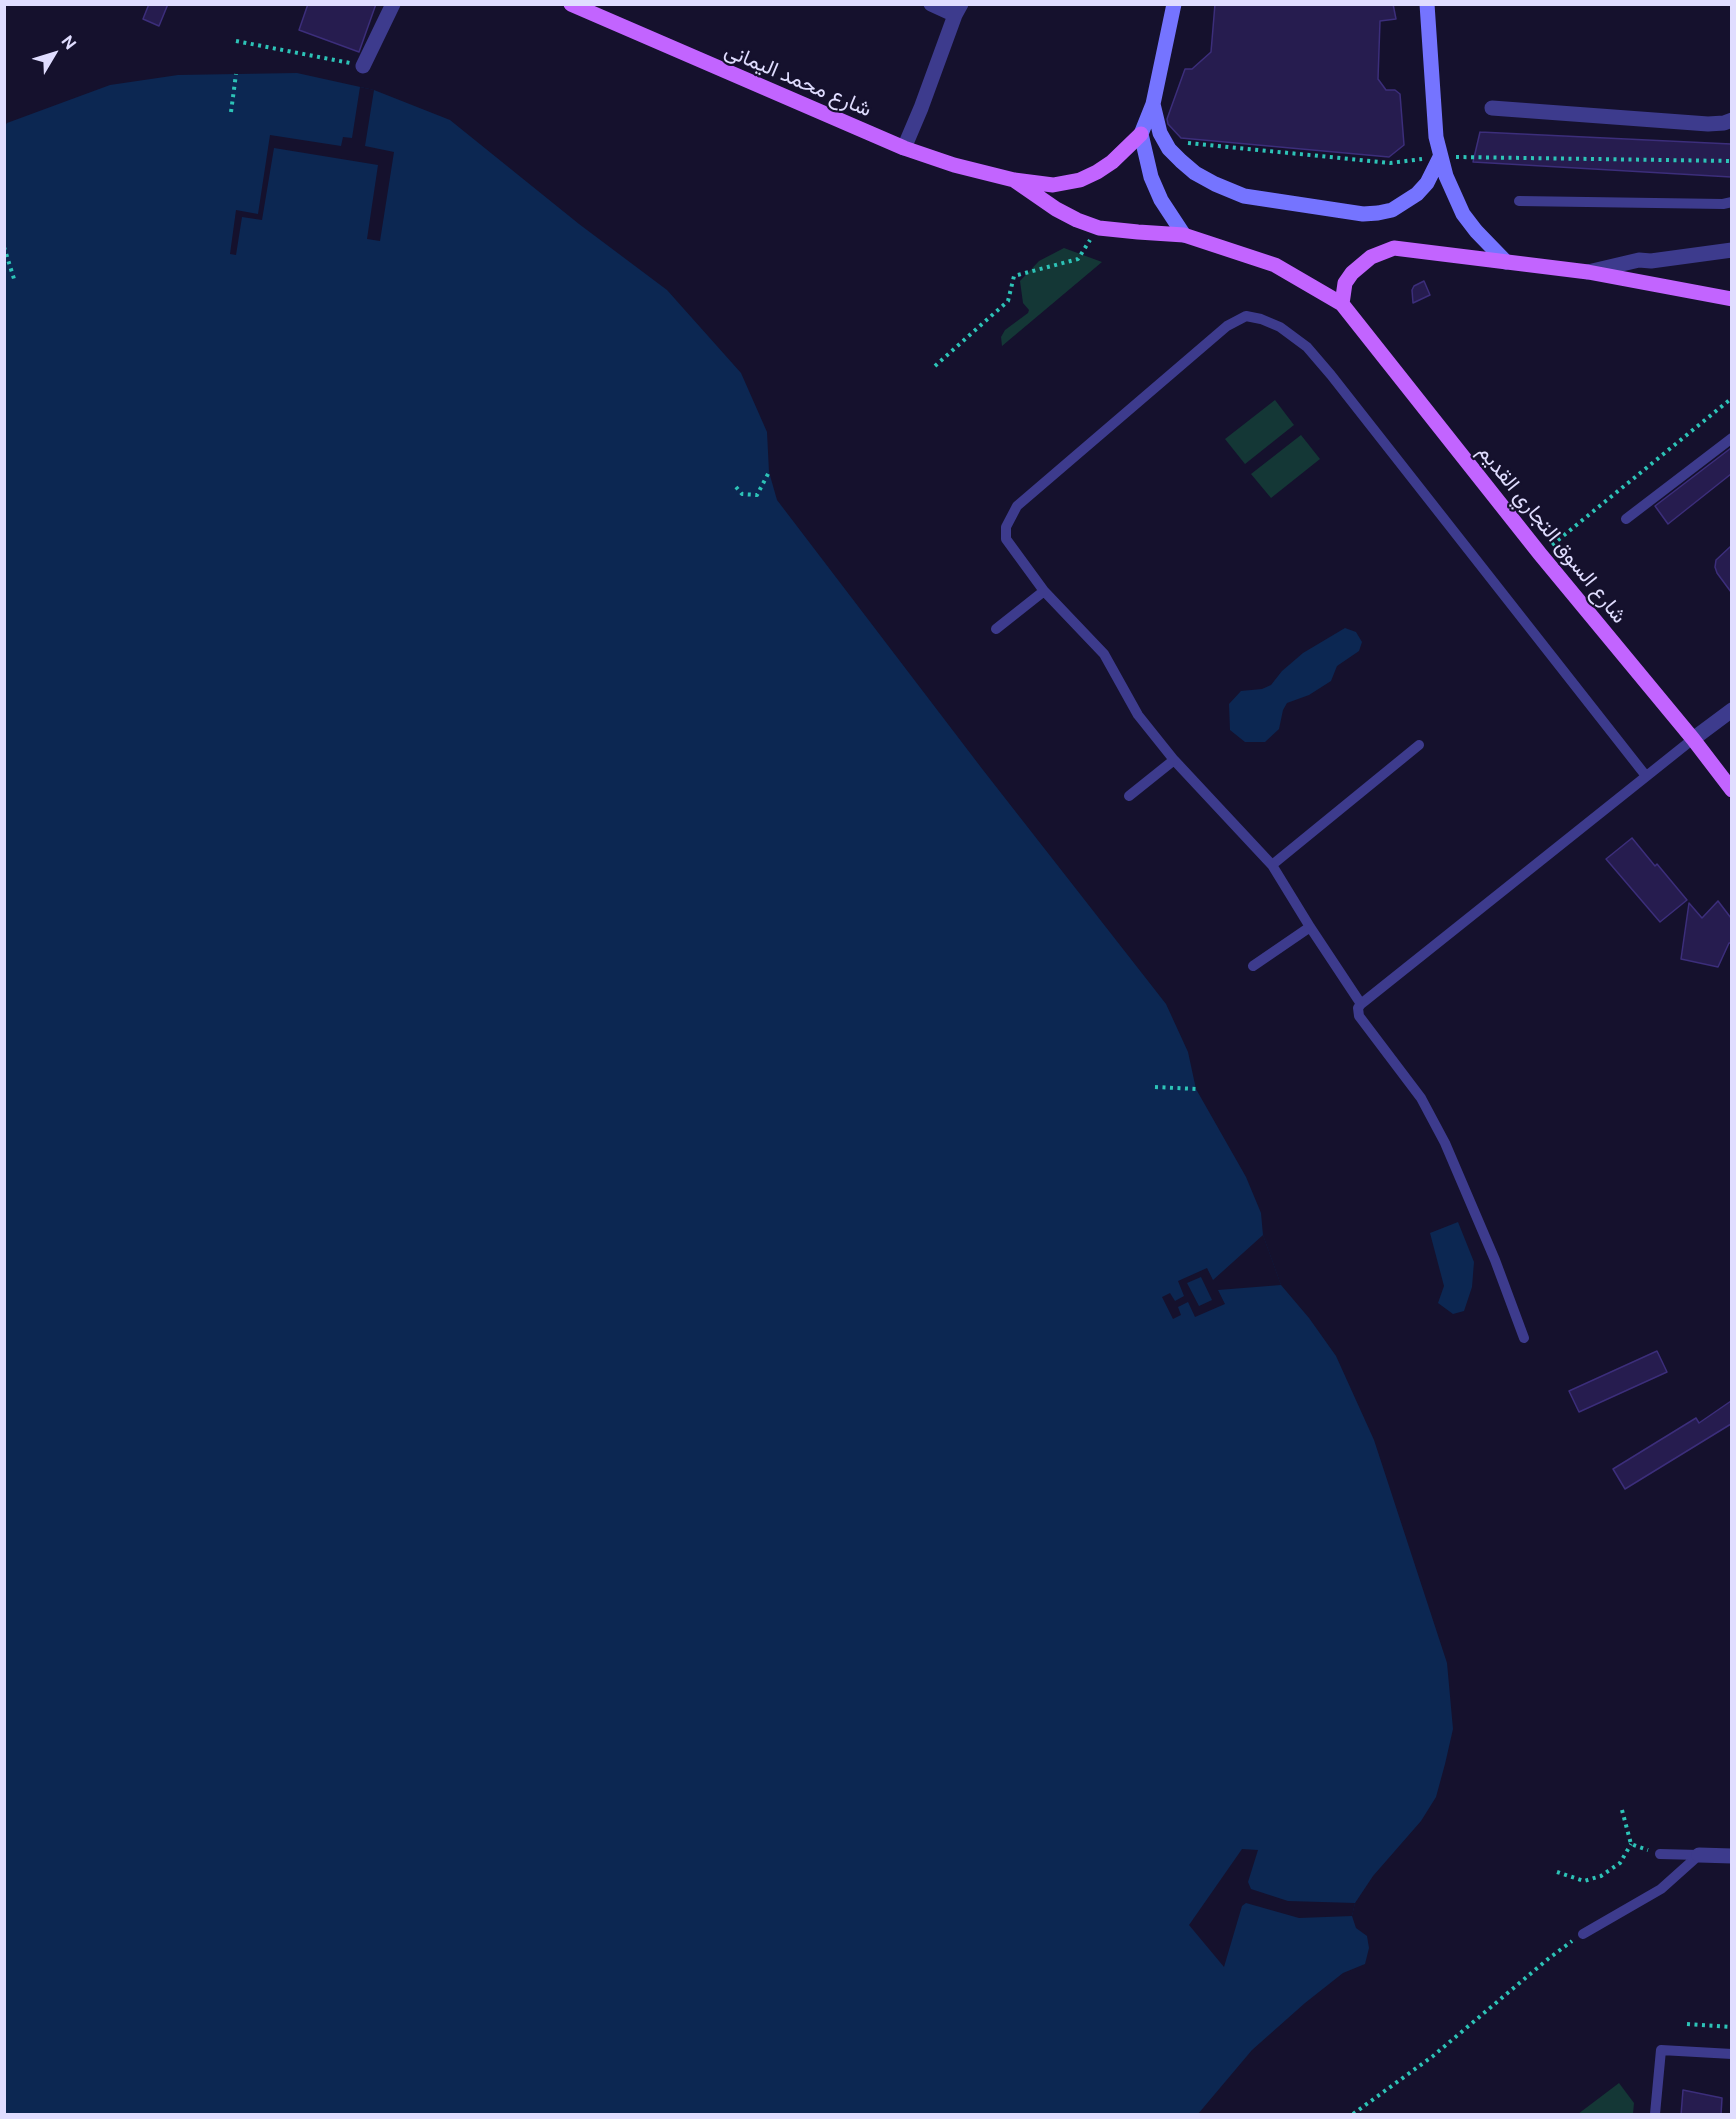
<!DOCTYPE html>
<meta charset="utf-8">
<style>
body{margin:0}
#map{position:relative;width:1736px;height:2119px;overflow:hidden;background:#15112d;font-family:"Public Sans",sans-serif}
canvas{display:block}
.frame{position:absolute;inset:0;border:6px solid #e0ddff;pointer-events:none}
.north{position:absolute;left:24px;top:24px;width:60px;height:60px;-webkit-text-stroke:4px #15112d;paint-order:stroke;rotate:52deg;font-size:16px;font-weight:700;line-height:24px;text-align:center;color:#e0ddff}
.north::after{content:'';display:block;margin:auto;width:21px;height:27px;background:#e0ddff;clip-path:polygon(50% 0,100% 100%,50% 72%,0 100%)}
</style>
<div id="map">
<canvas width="1736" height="2119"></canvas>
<div class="frame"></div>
<div class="north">N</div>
</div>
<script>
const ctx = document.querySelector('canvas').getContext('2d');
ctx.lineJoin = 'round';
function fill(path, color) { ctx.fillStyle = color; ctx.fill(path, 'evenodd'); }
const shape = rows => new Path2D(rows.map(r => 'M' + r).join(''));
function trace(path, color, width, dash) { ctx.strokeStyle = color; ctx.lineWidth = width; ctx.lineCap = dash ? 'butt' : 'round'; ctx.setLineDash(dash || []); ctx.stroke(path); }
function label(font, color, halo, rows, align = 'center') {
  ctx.font = font + ' "Public Sans",Vazirmatn,sans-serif'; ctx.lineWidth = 4.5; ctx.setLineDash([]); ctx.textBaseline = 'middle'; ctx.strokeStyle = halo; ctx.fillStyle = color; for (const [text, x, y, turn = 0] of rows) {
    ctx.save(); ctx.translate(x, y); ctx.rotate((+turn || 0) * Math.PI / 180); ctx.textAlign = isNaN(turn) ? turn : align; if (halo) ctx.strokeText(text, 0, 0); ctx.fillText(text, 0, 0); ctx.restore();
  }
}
const green = shape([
 [1064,248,1102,262,1002,346,1001,337,1005,330,1028,313,1029,310,1023,303,1020,281,1039,261],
 [1275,400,1294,425,1245,464,1225,439],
 [1301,435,1320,459,1271,498,1251,474],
 [1619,2083,1634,2103,1633,2114,1578,2114]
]);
const water = shape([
 [297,73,374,90,450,120,579,224,667,290,741,373,767,432,769,472,777,500,983,770,1166,1004,1188,1052,1196,1089,1246,1177,1261,1213,1263,1235,1281,1285,1309,1318,1336,1356,1374,1440,1447,1663,1453,1729,1445,1764,1436,1797,1421,1821,1373,1876,1355,1903,1352,1916,1356,1928,1367,1936,1369,1948,1365,1964,1343,1973,1305,2003,1252,2050,1198,2114,5,2114,5,126,7,123,110,85,178,75],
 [1345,628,1356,632,1362,642,1359,651,1337,666,1331,681,1309,695,1287,703,1283,710,1279,729,1265,742,1245,742,1230,730,1229,704,1241,691,1262,689,1271,685,1282,671,1303,653],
 [1458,1222,1474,1262,1472,1287,1464,1311,1453,1314,1438,1303,1444,1286,1430,1233]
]);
const pier = shape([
 [360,87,374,90,365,146,394,152,380,241,367,239,378,165,274,148,262,220,242,217,236,255,230,254,236,210,258,214,270,135,341,146,343,137,352,138],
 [1263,1235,1281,1285,1218,1290,1225,1304,1195,1317,1188,1302,1178,1307,1181,1315,1173,1319,1162,1297,1170,1293,1175,1301,1184,1296,1178,1281,1207,1268,1213,1280],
 [1201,1277,1212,1300,1199,1306,1187,1283],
 [1242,1849,1258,1850,1248,1882,1251,1889,1288,1901,1355,1903,1352,1916,1299,1918,1246,1903,1242,1906,1224,1967,1189,1925]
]);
const building = shape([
 [149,4,168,4,159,26,143,19,149,4],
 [308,4,376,4,359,52,299,30,308,4],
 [1215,4,1393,4,1396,19,1380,21,1378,79,1386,90,1395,90,1400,94,1404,145,1389,157,1181,138,1168,124,1167,119,1185,69,1192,69,1211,52,1215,4],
 [1480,132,1731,144,1731,177,1473,162,1480,132],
 [1424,281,1430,295,1413,303,1412,290,1414,286,1424,281],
 [1731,448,1731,474,1668,524,1655,506,1731,448],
 [1731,546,1731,592,1717,573,1715,567,1716,560,1731,546],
 [1632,838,1655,866,1657,864,1687,900,1660,922,1606,859,1632,838],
 [1718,901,1731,918,1731,943,1729,943,1718,967,1681,959,1689,903,1702,918,1718,901],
 [1657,1351,1667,1372,1579,1412,1569,1391,1657,1351],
 [1731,1401,1731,1424,1625,1489,1613,1469,1696,1418,1699,1423,1731,1401],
 [1683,2090,1722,2098,1721,2115,1681,2115,1683,2090]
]);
const path = shape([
 [236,41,350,63],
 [231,112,236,74],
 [1188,143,1390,163,1422,159],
 [1456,157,1732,161],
 [4,247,15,282],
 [935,366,1008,301,1014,276,1078,259,1090,240],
 [736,487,742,494,757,495,769,472],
 [1552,545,1732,398],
 [1155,1087,1196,1089],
 [1622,1810,1631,1844,1648,1850],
 [1557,1872,1584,1881,1601,1876,1620,1863,1631,1844],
 [1687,2024,1732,2027],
 [1353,2114,1433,2056,1548,1959,1572,1941]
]);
const service = shape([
 [1519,201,1723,204,1732,202],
 [1626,519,1732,438],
 [996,629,1044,591],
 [1129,796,1174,760],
 [1272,865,1419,745],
 [1253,966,1310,927],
 [1361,1004,1310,927,1272,865,1174,760,1138,715,1104,654,1044,591,1006,539,1006,527,1017,506,1227,326,1246,316,1261,319,1280,327,1307,347,1331,375,1646,776],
 [1524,1338,1495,1260,1445,1143,1421,1098,1359,1016,1358,1008,1361,1004,1693,739],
 [1660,1854,1699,1855],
 [1583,1934,1661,1889,1699,1855],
 [1655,2114,1661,2050,1732,2054]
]);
const pedestrian = shape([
 [363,66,393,4]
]);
const minor = shape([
 [931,4,955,15],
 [1492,108,1708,124,1724,123,1732,120],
 [904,148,921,108,955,15,961,4],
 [1588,272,1639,260,1651,261,1732,250],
 [1693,739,1732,710],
 [1699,1855,1732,1856]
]);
const secondary = shape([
 [1174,4,1153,104,1141,134,1151,177,1161,200,1184,235],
 [1427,4,1436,137,1446,176,1463,214,1476,231,1506,262],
 [1153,104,1160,133,1169,149,1181,161,1195,173,1215,184,1244,196,1363,214,1378,213,1392,210,1417,194,1427,183,1440,157]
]);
const primary = shape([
 [571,4,904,148,954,165,1014,180,1053,185,1080,180,1097,172,1112,162,1141,134],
 [1014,180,1056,209,1077,220,1099,228,1138,232,1184,235,1275,265,1342,304,1540,554,1693,739,1732,790],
 [1342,304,1345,283,1352,273,1371,257,1394,248,1588,272,1732,299]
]);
const streetNames = [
 ["شارع محمد اليمانى",798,80,23],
 ["شارع السوق التجاري القديم",1552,534,51]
];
fill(green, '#143736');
fill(water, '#0c2752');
fill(pier, '#15112d');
fill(building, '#261c4f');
trace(building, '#3c2e7b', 1.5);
trace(path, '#2dc3b7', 4, [3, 4.5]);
trace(service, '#3d3b8d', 10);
trace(pedestrian, '#3d3b8d', 15);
trace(minor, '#3d3b8d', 15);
trace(secondary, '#7574ff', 15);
trace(primary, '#c264ff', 15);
label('21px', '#e0ddff', '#15112d', streetNames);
</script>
